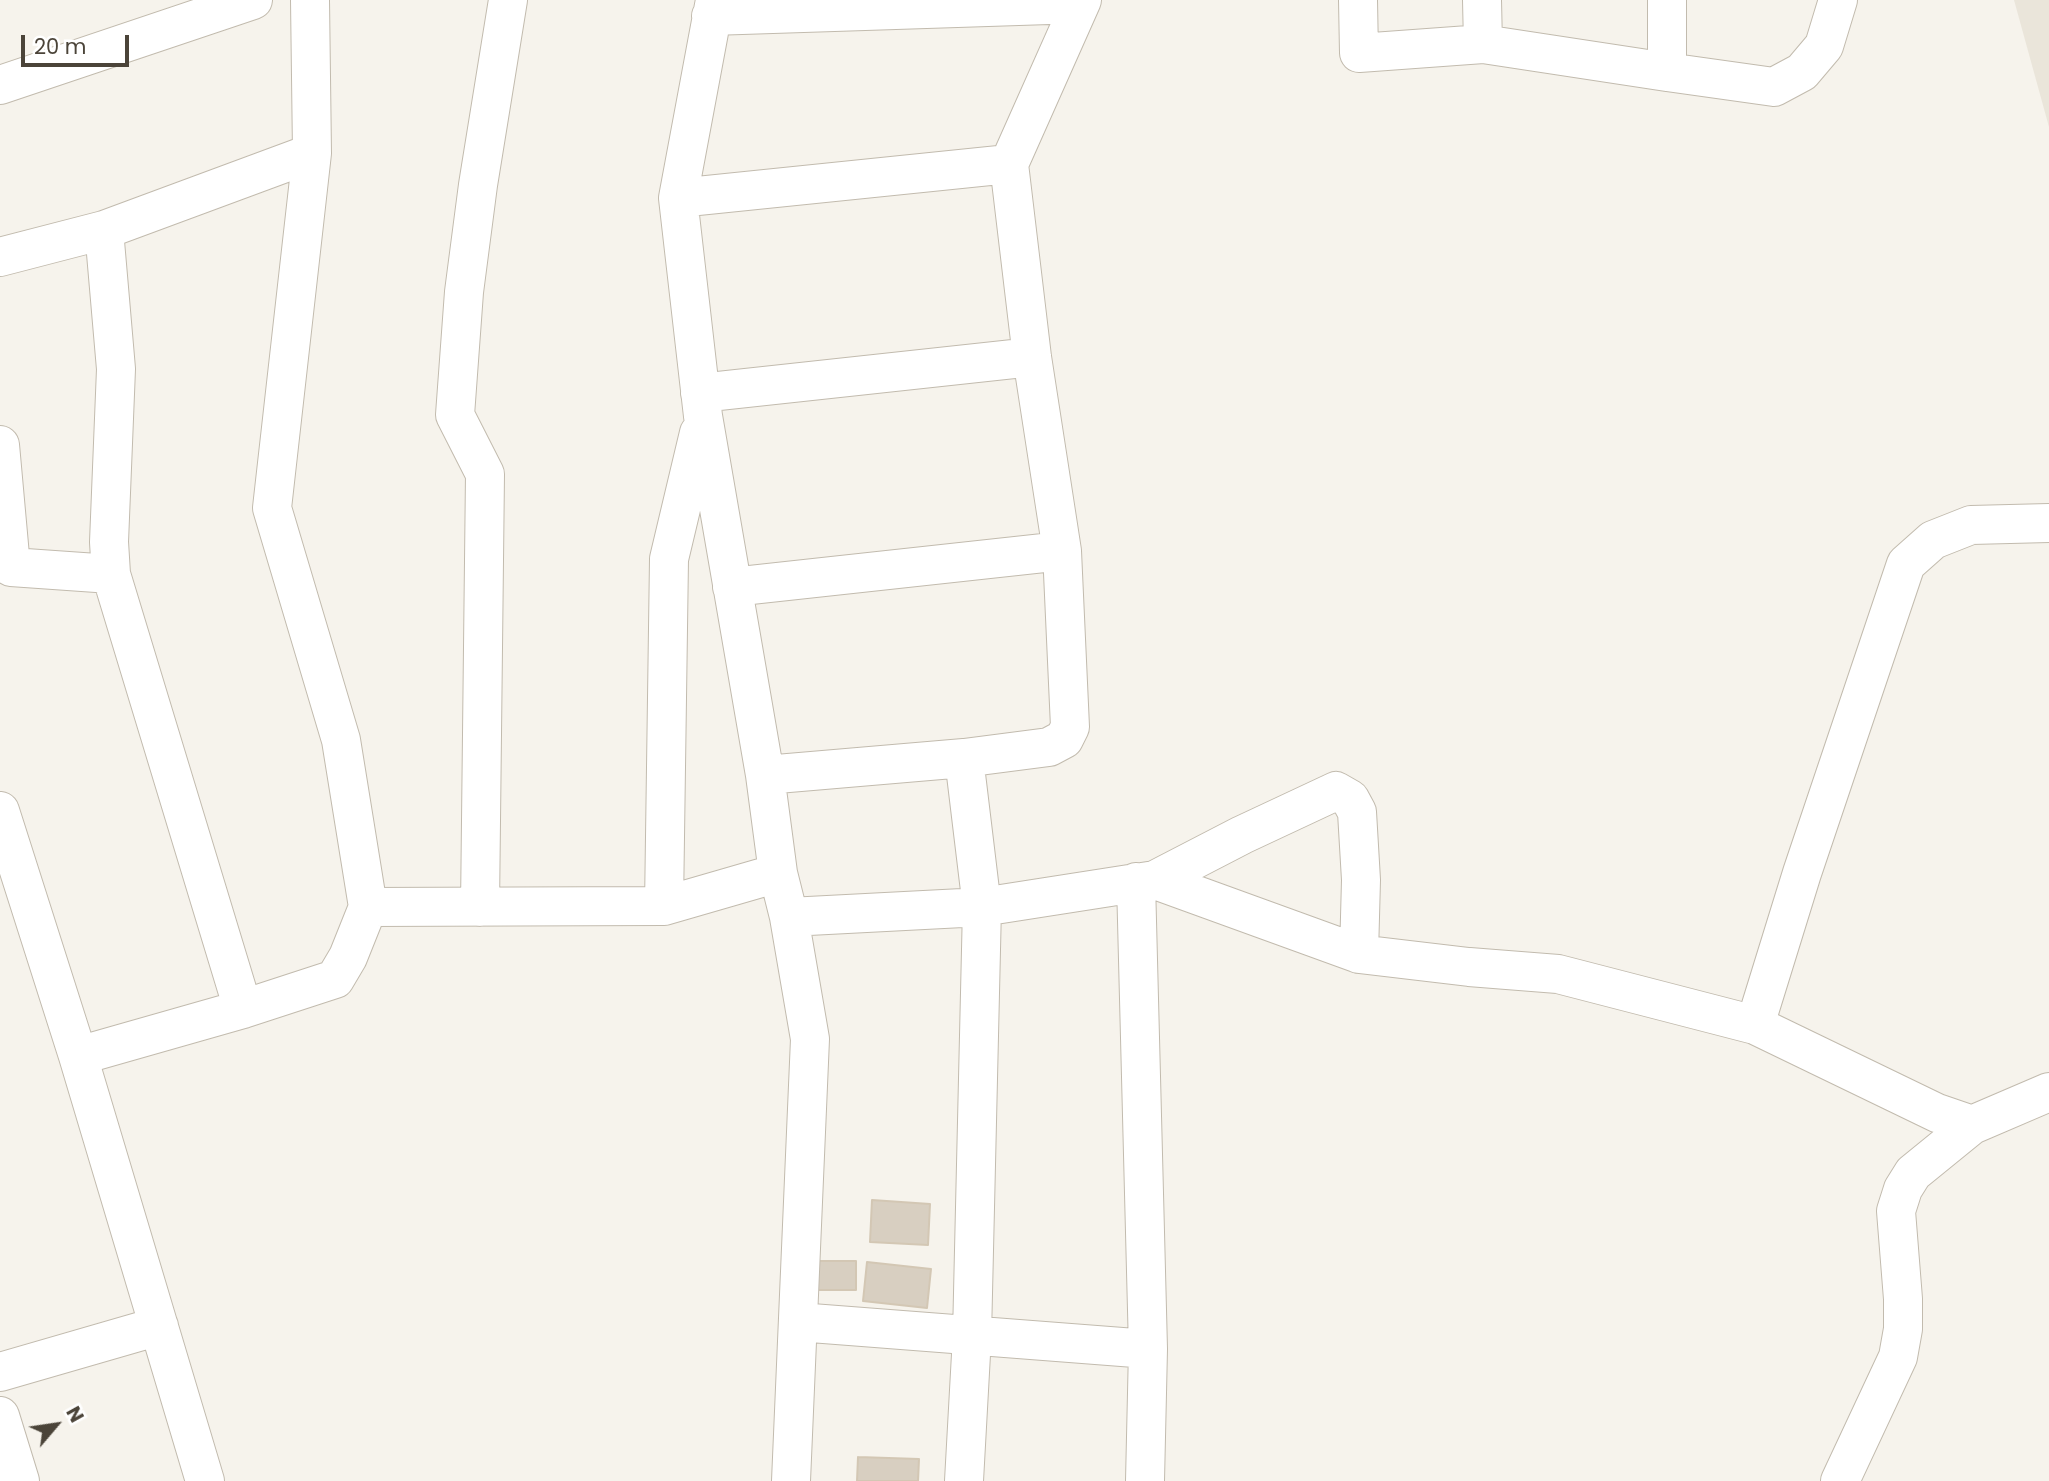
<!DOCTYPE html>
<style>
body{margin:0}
#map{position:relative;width:2049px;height:1481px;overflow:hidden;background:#f6f3ec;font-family:Poppins,sans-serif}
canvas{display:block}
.north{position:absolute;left:21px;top:1390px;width:70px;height:70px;-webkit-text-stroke:5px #fff;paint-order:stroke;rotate:61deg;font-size:19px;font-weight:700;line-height:28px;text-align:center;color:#4b4439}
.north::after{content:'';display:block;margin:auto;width:24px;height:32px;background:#4b4439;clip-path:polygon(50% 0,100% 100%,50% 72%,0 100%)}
.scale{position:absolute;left:21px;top:35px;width:108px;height:32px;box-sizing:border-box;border:4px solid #4b4439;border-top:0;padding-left:9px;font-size:21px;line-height:24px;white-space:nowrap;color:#4b4439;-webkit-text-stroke:5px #fff;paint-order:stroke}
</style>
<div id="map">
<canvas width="2049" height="1481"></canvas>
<div class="north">N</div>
<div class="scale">20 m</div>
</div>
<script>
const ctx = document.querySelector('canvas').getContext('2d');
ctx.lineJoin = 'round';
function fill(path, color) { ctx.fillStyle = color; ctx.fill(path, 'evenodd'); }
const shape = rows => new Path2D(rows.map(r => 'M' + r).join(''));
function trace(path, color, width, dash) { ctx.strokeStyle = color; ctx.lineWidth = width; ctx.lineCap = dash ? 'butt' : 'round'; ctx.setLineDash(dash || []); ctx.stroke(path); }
const residential = shape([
 [2014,0,2049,0,2049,127]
]);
const building = shape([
 [872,1200,930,1204,928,1245,870,1242,872,1200],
 [808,1261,856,1261,856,1290,807,1290,808,1261],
 [867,1262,931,1269,927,1308,863,1301,867,1262],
 [858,1457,919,1459,918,1481,857,1481,858,1457]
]);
const minor = shape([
 [715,0,678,198,703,416,765,775,778,873,789,917,810,1039,791,1481],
 [1358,0,1359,53,1483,44,1667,72,1667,0],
 [1482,0,1483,44],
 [711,16,1080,4],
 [1667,72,1774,87,1802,72,1824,46,1838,0],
 [0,85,253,0],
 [678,198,1009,164],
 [0,257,104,230],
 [700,393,1032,357],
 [0,445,11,567,111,574],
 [732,587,1062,551],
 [964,758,982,907,972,1336,964,1481],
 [765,775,964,758,1049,747,1064,739,1070,727,1062,551,1032,357,1009,164,1082,0],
 [0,811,78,1056,205,1481],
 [1155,880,1359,954],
 [1136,882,1148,1349,1145,1481],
 [664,906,669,559,699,433],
 [368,907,664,906,778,873],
 [480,907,485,474,455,415,464,292,478,185,508,0],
 [789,917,982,907,1155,880,1242,835,1336,791,1350,799,1357,812,1361,880,1359,954,1469,967,1558,974,1755,1025,1937,1113,1972,1125],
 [243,1009,111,574,109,542,116,369,104,230,312,153],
 [1755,1025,1802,873,1906,564,1933,540,1971,525,2049,523],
 [78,1056,243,1009,335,979,348,957,368,907,341,740,272,508,312,153,310,0],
 [798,1322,1148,1349],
 [0,1372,159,1326],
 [0,1416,20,1481],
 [1840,1481,1898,1357,1903,1329,1903,1299,1896,1211,1903,1189,1913,1173,1972,1125,2049,1092]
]);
fill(residential, '#eae5da');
fill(building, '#d8cfc1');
trace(building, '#d3c7b4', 2);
trace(minor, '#c2bbae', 40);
trace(minor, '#fff', 38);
</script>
